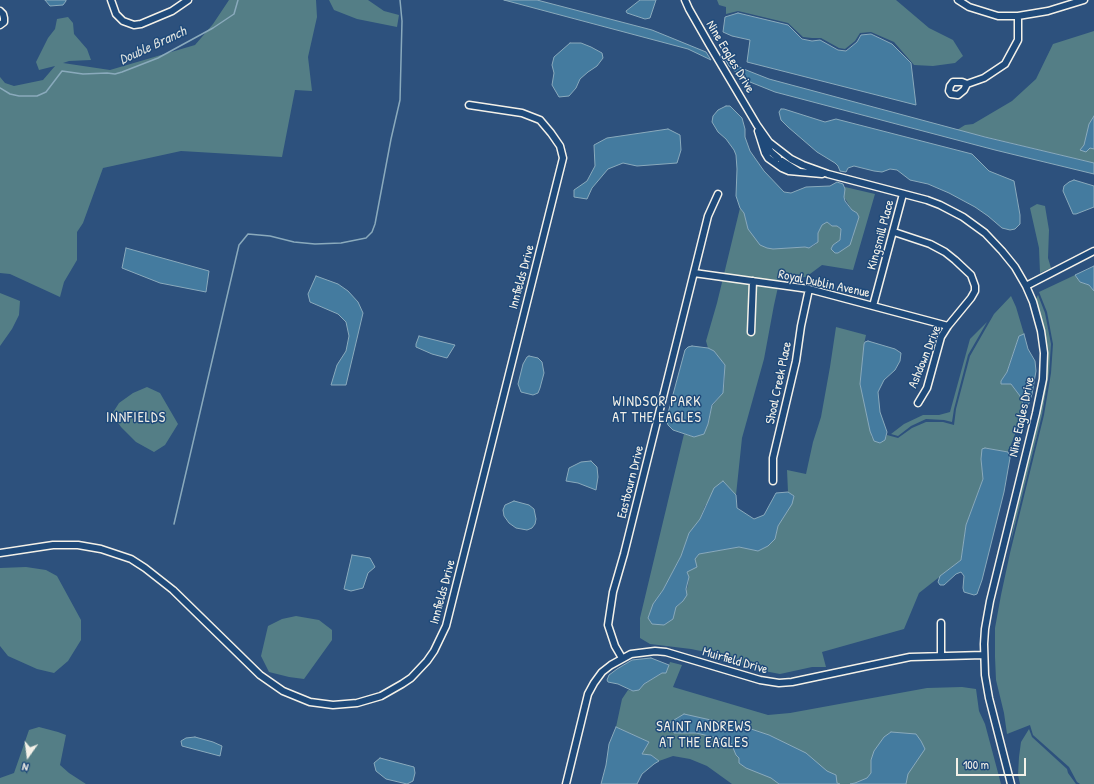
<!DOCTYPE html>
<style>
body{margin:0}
#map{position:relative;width:1094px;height:784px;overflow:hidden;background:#2d517d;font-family:"Patrick Hand",sans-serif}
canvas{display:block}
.north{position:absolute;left:8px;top:736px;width:40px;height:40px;-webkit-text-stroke:3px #1f4a7a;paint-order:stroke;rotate:194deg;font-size:11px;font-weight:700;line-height:16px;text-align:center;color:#f4f1e8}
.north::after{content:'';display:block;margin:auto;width:14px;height:18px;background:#f4f1e8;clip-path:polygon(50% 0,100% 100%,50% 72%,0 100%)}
.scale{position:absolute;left:956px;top:758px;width:70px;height:18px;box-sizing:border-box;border:2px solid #f4f1e8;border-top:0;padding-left:5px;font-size:12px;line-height:14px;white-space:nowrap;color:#f4f1e8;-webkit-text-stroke:3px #1f4a7a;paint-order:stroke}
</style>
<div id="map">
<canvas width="1094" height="784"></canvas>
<div class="north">N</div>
<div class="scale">100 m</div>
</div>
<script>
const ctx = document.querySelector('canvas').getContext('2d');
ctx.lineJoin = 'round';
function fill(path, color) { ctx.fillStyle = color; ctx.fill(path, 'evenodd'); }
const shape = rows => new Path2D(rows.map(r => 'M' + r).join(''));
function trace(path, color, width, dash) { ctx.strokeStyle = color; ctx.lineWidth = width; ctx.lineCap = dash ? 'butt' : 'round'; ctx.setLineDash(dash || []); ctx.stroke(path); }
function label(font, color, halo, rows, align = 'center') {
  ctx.font = font + ' "Patrick Hand",sans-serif'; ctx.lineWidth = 3; ctx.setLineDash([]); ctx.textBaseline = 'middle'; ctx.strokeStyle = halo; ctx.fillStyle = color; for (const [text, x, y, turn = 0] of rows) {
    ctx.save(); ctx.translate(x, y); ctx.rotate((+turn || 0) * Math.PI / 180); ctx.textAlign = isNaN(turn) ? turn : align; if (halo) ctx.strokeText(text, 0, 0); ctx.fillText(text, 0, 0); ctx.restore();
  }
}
const green = shape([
 [229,0,316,0,317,17,308,57,312,91,295,90,282,157,181,151,103,168,83,223,77,232,77,260,64,282,60,297,10,274,0,273,0,77,5,83,14,86,43,80,55,66,39,70,36,62,48,38,55,29,57,19,68,17,73,23,74,34,87,49,91,60,69,61,63,63,110,70,195,45,213,24],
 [329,0,368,0,384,11,399,15,397,27,357,19,334,10],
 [717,0,896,0,929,28,953,40,963,56,955,63,933,66,914,65,894,42,871,32,860,33,855,41,845,49,839,48,821,38,812,38,803,37,788,23,738,11,726,14,726,7,719,5],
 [1094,31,1094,163,957,130,965,125,973,124,1012,101,1036,79,1053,44],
 [845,187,875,194,853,270,822,265,806,277,780,278,774,305,764,359,742,438,736,495,723,481,705,506,700,519,695,528,689,533,681,556,663,590,653,604,673,619,676,607,683,601,688,585,689,577,687,572,695,559,699,554,739,547,758,551,768,546,775,539,778,526,794,496,788,492,787,470,806,474,813,442,821,417,830,367,836,327,866,335,864,344,860,384,872,438,885,440,887,435,898,438,912,428,926,422,943,422,954,425,956,409,970,356,994,314,1011,296,1016,307,1024,334,1019,336,1007,372,1001,381,1001,384,1011,384,1020,396,1025,409,1008,452,985,448,981,459,983,479,966,525,961,560,919,593,904,629,822,652,826,667,812,667,780,674,759,670,719,658,715,654,691,649,650,644,640,638,640,618,684,434,694,437,708,424,712,406,721,395,724,387,725,365,714,351,708,348,706,341,717,303,740,208,744,213,748,229,773,249,805,247,809,248,813,246,816,244,818,233,822,225,827,222,832,226,837,226,841,229,840,240,835,244,853,238,854,230,858,221,857,213,852,210,844,197],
 [1037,204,1045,206,1049,230,1048,258,1051,268,1040,273,1039,248,1030,208],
 [1075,275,1080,282,1089,285,1094,291,1094,784,1080,784,1077,782,1069,767,1033,735,1030,725,1007,734,1004,713,996,680,995,657,995,628,1001,595,1010,553,1044,415,1051,373,1053,344,1047,312,1039,292],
 [0,293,20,301,19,315,12,329,0,346],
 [1038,295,1045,313,1051,344,1049,373,1042,415,1010,545,1023,474,1045,379,1035,301],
 [987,322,968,355,954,409,952,422,944,420,926,419,911,426,898,436,891,434,904,424,923,415,939,415,950,412,970,339],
 [147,387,160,393,178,424,165,445,154,452,136,442,121,427,112,414,119,403,133,393],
 [26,567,46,570,57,576,81,620,81,640,68,661,54,673,37,669,8,656,0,646,0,568],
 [296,616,319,620,332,630,332,640,304,679,289,677,269,672,261,656,268,626,282,619],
 [670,662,682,665,673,687,768,715,790,713,927,688,962,687,976,689,979,711,985,724,1001,784,732,784,707,766,690,759,673,756,659,761,651,755,642,754,649,742,616,727,622,699,628,690,633,691,639,690,644,684,662,673,666,673],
 [39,727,58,732,66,735,60,765,69,773,86,784,0,784,0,778,14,773,29,730],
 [1029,729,1032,737,1067,769,1068,773,1076,784,1020,784,1018,775,1019,757,1021,742]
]);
const water = shape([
 [45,0,66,0,66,1,63,5,50,6,45,0],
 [504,0,537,0,652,30,706,52,711,60,688,49,504,0],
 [640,0,656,0,650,18,645,19,627,13,626,11,640,0],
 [738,13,788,25,802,39,812,41,820,40,838,50,846,51,857,42,861,35,871,34,892,44,911,63,916,105,747,62,750,40,732,36,723,32,725,17,738,13],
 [570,43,581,43,591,47,602,53,603,58,597,66,588,72,580,79,576,88,569,96,559,97,552,85,554,73,552,65,554,57,570,43],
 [724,57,741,68,769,79,985,137,1094,163,1094,174,995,150,775,92,745,80,729,66,724,57],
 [726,106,730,106,742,118,745,129,745,137,750,151,764,171,784,192,791,193,806,187,830,186,837,182,843,184,845,189,844,197,845,201,852,210,857,213,859,217,850,245,838,253,835,253,831,249,833,245,840,240,841,229,837,226,832,226,827,222,822,225,818,233,818,242,809,248,805,247,773,249,767,248,760,245,748,229,744,213,740,208,736,196,737,169,736,155,734,150,726,139,718,132,712,122,713,116,718,110,726,106],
 [781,109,784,109,825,122,836,119,972,154,989,171,1014,181,1020,215,1020,224,1015,229,1010,230,1002,228,988,216,975,207,949,193,928,184,910,180,897,170,890,169,882,172,874,171,854,166,848,168,846,172,840,171,838,166,835,163,817,152,788,127,781,120,779,112,781,109],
 [1094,116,1094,149,1090,148,1086,152,1080,150,1084,145,1089,124,1094,116],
 [668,129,680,135,681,150,677,163,637,166,623,163,608,169,592,188,587,199,574,197,574,190,587,181,595,166,594,145,607,138,668,129],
 [1074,180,1094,186,1094,207,1076,214,1073,214,1063,191,1064,186,1069,182,1074,180],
 [126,248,209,271,206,292,160,283,122,268,126,248],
 [1094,266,1094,291,1089,285,1080,282,1075,275,1094,266],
 [316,276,338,284,348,291,358,302,363,313,346,385,331,385,337,365,346,351,349,336,346,322,338,314,310,302,308,294,316,276],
 [1024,334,1028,349,1035,361,1036,371,1032,394,1027,409,1025,409,1020,396,1011,384,1001,384,1001,381,1007,372,1019,336,1024,334],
 [419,336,455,345,447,358,432,354,416,347,416,344,419,336],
 [868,341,895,349,901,353,900,361,895,370,884,380,878,392,880,412,887,432,885,440,880,443,874,441,870,431,860,384,864,344,865,342,868,341],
 [692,346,708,348,714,351,725,365,723,393,712,405,708,424,704,434,694,437,673,430,668,425,667,422,668,413,685,350,688,347,692,346],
 [529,356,538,358,542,362,544,373,540,388,538,393,533,395,521,392,518,384,523,364,527,357,529,356],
 [985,448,1008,452,1010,458,1004,492,982,580,977,594,974,595,964,592,963,588,964,576,961,572,956,574,944,585,940,585,938,582,940,576,961,560,966,525,983,479,981,459,982,449,985,448],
 [591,461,597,467,598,477,596,490,578,483,566,481,569,468,581,462,591,461],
 [723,481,736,495,737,508,754,519,764,515,776,493,788,492,794,496,792,504,778,526,775,539,768,546,758,551,739,547,699,554,695,559,697,567,687,572,689,577,686,589,687,595,683,601,676,607,673,619,664,625,652,624,648,618,653,604,663,590,681,556,689,533,700,519,714,488,723,481],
 [514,501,529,505,534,509,536,519,535,524,532,528,527,530,516,528,509,523,504,516,503,510,505,505,514,501],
 [352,555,370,558,375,567,368,573,363,588,351,591,344,589,352,555],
 [651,658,669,665,666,673,662,673,644,684,639,690,633,691,618,684,608,682,607,680,609,675,617,669,632,660,651,658],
 [684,714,751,729,769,735,806,753,827,771,836,775,837,783,840,784,779,784,771,778,746,768,739,763,739,758,736,755,731,743,718,738,696,733,674,733,669,723,684,714],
 [616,727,649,742,642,754,651,755,659,761,654,764,642,774,637,784,601,784,606,765,609,744,616,727],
 [891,732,916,734,921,741,925,749,908,774,906,784,850,784,855,783,867,778,871,773,871,760,874,751,884,737,891,732],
 [195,737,213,742,222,746,220,756,182,746,181,741,186,738,195,737],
 [380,758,414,767,415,773,413,781,407,784,386,779,376,771,374,763,380,758]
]);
const stream = shape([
 [0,88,10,94,19,96,37,96,46,92,62,71,83,74,107,73,115,74,122,72,158,58,213,28,234,14,238,0],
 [174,524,239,245,248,234,270,236,294,242,315,244,341,243,366,238,372,232,375,224,391,139,400,100,402,21,400,0]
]);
const minor = shape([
 [111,0,116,14,123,21,134,25,141,24,172,11,188,0],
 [685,0,689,9,709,44,757,125,769,142,791,159,803,165,828,174,927,200,940,205,963,217,985,233,1002,251,1015,267,1026,286,1033,302,1041,331,1044,353,1043,379,1036,413,990,601,985,629,984,644,985,675,989,698,1011,784],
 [958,0,969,7,998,16,1018,16,1048,11,1084,0],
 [0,11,3,14,4,18,4,22,0,25],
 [967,84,962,82,953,82,950,86,949,91,951,94,958,95,964,90,967,84,984,78,1005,64,1018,40,1018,16],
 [758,131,765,153,768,158,782,168,789,171,822,174],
 [764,141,771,152,778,158],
 [782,161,798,171],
 [894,232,930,244,945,252,955,260,971,275,975,286,975,291,971,298,948,326,941,337,927,388,918,403],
 [694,273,809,289,948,326],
 [1026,286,1094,251],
 [873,306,903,194],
 [751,332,753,281],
 [773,481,773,458,796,361,801,326,809,289],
 [0,553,53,545,78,545,101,549,131,559,145,568,173,590,260,675,283,691,310,702,333,705,357,703,381,696,402,684,411,678,427,661,434,651,446,626,563,158,560,146,551,133,540,120,522,113,469,105],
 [941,623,941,656],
 [622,658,615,646,608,625,613,592,624,554,708,216,718,194],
 [566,784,588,694,594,683,602,672,611,665,631,654,655,651,666,652,760,680,779,683,792,682,910,657,984,655]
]);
const streetNames = [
 ["Nine Eagles Drive",730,57,59],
 ["Kingsmill Place",881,235,-75],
 ["Innfields Drive",522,277,-75],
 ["Royal Dublin Avenue",824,284,12],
 ["Ashdown Drive",925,357,-68],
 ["Shoal Creek Place",779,383,-78],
 ["Nine Eagles Drive",1022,417,-78],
 ["Eastbourn Drive",631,482,-76],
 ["Innfields Drive",443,592,-75],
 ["Muirfield Drive",735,661,16]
];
const waterNames = [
 ["Double Branch",153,46,-25]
];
const neighbourhoodNames = [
 ["WINDSOR PARK",657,402],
 ["AT THE EAGLES",657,418],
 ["INNFIELDS",136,418],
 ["SAINT ANDREWS",704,727],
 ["AT THE EAGLES",704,743]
];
fill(green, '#547e86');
fill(water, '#447b9f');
trace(water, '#8aaabc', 1);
trace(stream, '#8aaabc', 1.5);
trace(minor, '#f4f1e8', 9);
trace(minor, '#1f4a7a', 6);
label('13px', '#f4f1e8', '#1f4a7a', streetNames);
label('italic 14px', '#dadfdd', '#1f4a7a', waterNames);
ctx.letterSpacing = '1px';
label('14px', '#f4f1e8', '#1f4a7a', neighbourhoodNames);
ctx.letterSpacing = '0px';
</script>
